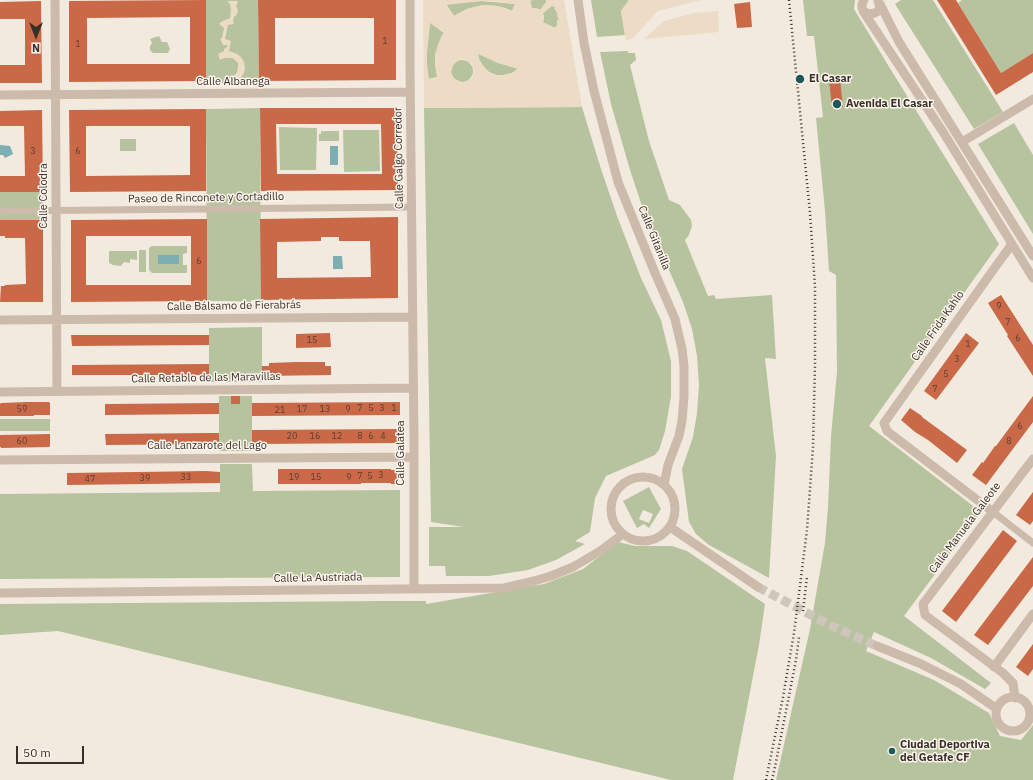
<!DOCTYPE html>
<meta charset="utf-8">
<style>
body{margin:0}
#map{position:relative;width:1033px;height:780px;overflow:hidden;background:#f3eadf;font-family:"IBM Plex Sans",sans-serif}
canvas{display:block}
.north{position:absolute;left:16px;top:16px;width:40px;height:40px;-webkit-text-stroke:3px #fbf4eb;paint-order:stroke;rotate:180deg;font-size:11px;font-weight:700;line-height:16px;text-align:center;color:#392f2a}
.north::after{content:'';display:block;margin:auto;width:14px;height:18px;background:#392f2a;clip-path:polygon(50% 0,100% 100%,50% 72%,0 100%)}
.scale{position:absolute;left:16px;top:746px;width:68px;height:18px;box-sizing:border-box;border:2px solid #392f2a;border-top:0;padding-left:5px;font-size:12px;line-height:14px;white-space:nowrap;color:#392f2a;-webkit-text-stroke:3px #fbf4eb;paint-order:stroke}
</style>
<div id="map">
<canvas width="1033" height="780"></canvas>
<div class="north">N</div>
<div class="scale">50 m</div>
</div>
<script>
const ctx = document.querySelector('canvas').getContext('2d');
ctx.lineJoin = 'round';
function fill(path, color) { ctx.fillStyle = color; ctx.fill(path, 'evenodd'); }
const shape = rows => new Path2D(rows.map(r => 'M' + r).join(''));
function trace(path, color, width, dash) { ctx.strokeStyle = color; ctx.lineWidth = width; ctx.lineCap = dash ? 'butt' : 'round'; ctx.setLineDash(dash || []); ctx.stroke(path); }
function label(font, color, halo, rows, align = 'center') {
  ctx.font = font + ' "IBM Plex Sans",sans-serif'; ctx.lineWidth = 3; ctx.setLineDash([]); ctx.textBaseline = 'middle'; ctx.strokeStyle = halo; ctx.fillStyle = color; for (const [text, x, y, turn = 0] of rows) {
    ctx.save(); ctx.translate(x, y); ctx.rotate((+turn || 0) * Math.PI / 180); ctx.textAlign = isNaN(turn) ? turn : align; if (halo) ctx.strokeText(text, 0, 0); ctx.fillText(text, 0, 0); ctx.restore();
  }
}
const green = shape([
 [206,0,258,0,259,81,236,83,237,81,226,81,226,83,213,83,212,81,206,81],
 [532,0,546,0,547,1,540,10,536,8,532,8,530,1],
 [591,0,629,0,621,11,625,35,597,37],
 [803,0,855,0,854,9,891,70,999,244,869,426,981,512,904,616,991,683,985,689,931,658,874,632,866,651,934,680,989,713,1000,736,1021,740,1033,725,1033,780,776,780,810,629,825,543,828,507,831,436,837,372,836,275,829,271,825,211,816,118,823,117,814,36,807,36],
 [901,0,933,0,1003,112,974,129,895,4],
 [962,0,1033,0,1033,53,1001,73,958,3],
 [481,1,515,4,512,11,505,8,498,6,483,5,467,9,454,16,446,4],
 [552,5,555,7,556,8,555,9,557,13,558,13,558,14,557,14,559,21,557,21,557,24,558,25,555,28,543,23,544,17,543,13],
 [430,22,444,33,441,37,437,77,428,79,427,65,427,51],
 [159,36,162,42,167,42,170,49,168,53,153,53,150,50,150,46,152,43,150,39],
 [628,51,628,53,635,53,636,60,630,65,649,141,669,200,680,205,691,220,692,226,689,235,685,240,708,296,714,295,716,299,772,295,776,359,765,358,776,456,769,578,709,545,696,534,689,522,682,469,693,437,697,413,699,385,697,356,692,329,683,302,650,227,643,209,630,170,611,104,600,52],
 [478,53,498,63,519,68,512,73,504,75,496,75,489,72,483,66,479,59],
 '451 71a11 11 0 1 1 22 0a11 11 0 1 1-22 0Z',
 [582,107,601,169,617,216,641,278,661,320,671,361,671,397,665,431,659,450,655,455,606,476,595,498,590,532,575,541,585,544,556,560,528,570,489,576,446,576,445,566,429,566,429,527,464,527,431,522,424,108],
 [260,108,261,300,251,300,251,302,231,301,207,301,206,109],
 [1014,123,1033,155,1033,234,978,144],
 [279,127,317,128,316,170,280,170],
 [343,130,379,130,380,171,344,172],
 [321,131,339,131,339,141,319,141,319,134,321,134],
 [120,139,136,139,136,151,120,151],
 [0,192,43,192,43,220,0,220],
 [152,246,187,246,187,253,183,254,183,265,187,265,187,273,152,273,149,270,149,248],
 [139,250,146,250,146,272,139,272],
 [109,251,137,251,137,260,130,259,130,263,124,262,121,266,113,265,109,263],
 [262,327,262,382,209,382,209,328],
 [219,396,252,396,252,451,219,451],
 [0,419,50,419,50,431,0,431],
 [220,464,252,464,253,491,400,490,400,577,0,579,0,494,220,492],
 [649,487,661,509,649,528,644,524,637,528,623,501],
 [643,510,653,514,649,523,639,519],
 [618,542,635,546,672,546,687,551,765,604,759,645,733,780,671,780,58,631,0,635,0,604,383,601,426,601,426,604,544,584,583,569]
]);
const plaza = shape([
 [423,0,532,0,530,2,532,8,536,8,540,10,546,2,546,0,564,0,582,107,424,108],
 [481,1,499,2,515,4,512,11,498,6,483,5,467,9,454,16,446,5],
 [552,6,554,7,555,7,555,8,554,8,557,13,558,13,557,14,558,19,559,20,557,20,557,25,558,25,556,26,555,28,543,22,544,16,543,13],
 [430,23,444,33,439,42,435,54,435,66,437,77,429,79,427,65,427,51],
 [478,54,498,63,518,69,512,73,504,75,496,75,489,72,483,66,479,59],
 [462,59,466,60,472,64,474,71,472,78,466,82,462,82,455,79,451,73,453,65,459,60],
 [629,0,701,0,658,11,633,38,626,41,621,11],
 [227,1,237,1,238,2,236,6,238,10,237,14,234,17,233,20,234,24,228,25,225,39,231,41,229,51,237,54,241,57,244,62,245,68,244,73,240,79,236,83,234,83,234,76,237,72,238,68,238,63,235,60,232,58,224,58,220,60,218,54,224,51,224,49,227,47,228,45,223,45,220,39,222,38,224,28,219,24,221,22,230,18,231,9,230,4],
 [718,11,719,32,644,39,664,21,694,13]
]);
const water = shape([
 [0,145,10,146,13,154,5,158,3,155,0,155],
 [330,146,338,146,338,165,330,165],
 [158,255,179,255,179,264,158,264],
 [333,256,342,256,343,269,333,269]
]);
const building = shape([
 [206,0,206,81,69,82,69,1],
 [190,17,190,64,87,64,87,18],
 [258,0,396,0,396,80,259,81],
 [275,18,374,18,374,64,275,64],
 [937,0,956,0,1001,73,1033,53,1033,72,996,95],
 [41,1,42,83,0,83,0,65,25,65,25,19,0,19,0,2],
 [750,2,752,27,737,28,734,4],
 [840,79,843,107,832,108,829,80],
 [260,108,397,108,398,190,261,191],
 [276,124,381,124,382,174,277,174],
 [206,109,206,191,70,192,69,110],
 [86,126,190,126,190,175,86,176],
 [42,110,43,192,0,192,0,176,25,176,24,126,0,126,0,111],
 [398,217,398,298,261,300,260,219],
 [321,237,339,237,339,241,370,241,371,277,277,278,277,242,321,241],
 [207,219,207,301,71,302,71,220],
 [86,236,191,236,191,285,86,285],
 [0,220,43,220,43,302,0,302,1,286,5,286,5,285,26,284,25,238,5,238,5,236,0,236],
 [1001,295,1033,345,1033,376,1007,336,1008,335,988,303],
 [330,333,331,347,296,348,296,334],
 [966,333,979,343,936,400,924,391],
 [71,335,209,335,209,345,72,346],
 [297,362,325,362,325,366,331,366,331,375,262,376,262,366,269,366,269,363],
 [209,364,209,375,72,375,72,365],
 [231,396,240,396,240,404,231,404],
 [1033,396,1033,422,986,485,972,475,982,462,983,463,995,446,996,446],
 [27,402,49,402,50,403,50,415,34,415,34,416,0,416,0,404,1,403],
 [400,402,400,415,252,416,252,403],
 [219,403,219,414,105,415,105,404],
 [910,408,922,416,922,417,967,450,957,463,928,440,915,432,901,420],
 [400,429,400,443,252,444,252,430],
 [210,433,219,433,219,444,106,445,105,434],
 [50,434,50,446,49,447,1,448,1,447,0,447,0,435],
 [278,469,391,469,391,470,398,470,398,484,391,484,391,483,361,483,361,484,278,484],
 [206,471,220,472,220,483,67,485,67,473],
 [1033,492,1033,521,1030,525,1016,515],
 [1003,530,1017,541,956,622,942,611],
 [1033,557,1033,586,988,645,974,635],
 [1033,644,1033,669,1028,676,1016,667]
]);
const minorTunnel = shape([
 [758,587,830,625,877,646]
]);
const pedestrian = shape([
 [0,211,411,207],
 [993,512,1033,543]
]);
const minor = shape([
 [55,0,57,391],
 [410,0,410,65,414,441,414,589],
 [578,0,584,43,594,91,618,182,655,273,675,319,682,349,684,366,684,397,682,421,679,436,668,465,664,485],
 [864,0,862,4,862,7,863,11,869,14,875,13,878,11,880,8,878,1],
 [880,4,899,42,1033,256],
 [863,11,943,132,1033,278],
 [0,95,410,92],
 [962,142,1033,99],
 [0,320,412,317],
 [0,392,413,388],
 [0,460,414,457],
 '611 509a32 32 0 1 1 64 0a32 32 0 1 1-64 0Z',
 [993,512,887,431,884,423,996,266,1012,244],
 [670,527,758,587],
 [0,593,504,588,534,581,551,576,573,567,600,551,623,534],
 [877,646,919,663,961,684,997,709],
 [994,667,1033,614],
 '996 714a17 17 0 1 1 34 0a17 17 0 1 1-34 0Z',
 [1015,698,1013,683,1003,673,925,615,923,604,1033,459]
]);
const rail = shape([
 [803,611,807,577],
 [766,780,783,697,794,633,807,530,813,447,815,365,815,287,810,213,789,0],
 [772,780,775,767,796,660,799,637]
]);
const markers = [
 [800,79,5,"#1e575c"],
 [837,104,5,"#1e575c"],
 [892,751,4,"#1e575c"]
];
const numberNames = [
 ["1",385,41],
 ["1",78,44],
 ["3",33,151],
 ["6",78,151],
 ["6",199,261],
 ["9",999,306],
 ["7",1008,322],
 ["6",1018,338],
 ["15",312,340],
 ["1",968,344],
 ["3",957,359],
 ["5",946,374],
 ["7",935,389],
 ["7",360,408],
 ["5",371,408],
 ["3",382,408],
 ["1",394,408],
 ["59",22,409],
 ["17",302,409],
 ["13",325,409],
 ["9",348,409],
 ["21",280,410],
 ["6",1020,426],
 ["20",292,436],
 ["16",315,436],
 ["12",337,436],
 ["8",360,436],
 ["6",371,436],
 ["4",383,436],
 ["60",22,441],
 ["8",1009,441],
 ["3",381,475],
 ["7",360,476],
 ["5",370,476],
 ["33",186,477],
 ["19",294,477],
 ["15",316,477],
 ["9",349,477],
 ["39",145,478],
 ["47",90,479]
];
const poiNames = [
 ["El Casar",809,79],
 ["Avenida El Casar",846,104],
 ["Ciudad Deportiva",900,745],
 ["del Getafe CF",900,758]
];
const streetNames = [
 ["Calle Albanega",233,82],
 ["Calle Galgo Corredor",399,158,-91],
 ["Calle Colodra",44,196,-90],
 ["Paseo de Rinconete y Cortadillo",206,198,-1],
 ["Calle Gitanilla",654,238,68],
 ["Calle Bálsamo de Fierabrás",234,306,-1],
 ["Calle Frida Kahlo",938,326,-55],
 ["Calle Retablo de las Maravillas",206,378,-1],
 ["Calle Lanzarote del Lago",207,446],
 ["Calle Galatea",401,453,-90],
 ["Calle Manuela Galeote",965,528,-53],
 ["Calle La Austriada",318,578,-1]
];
fill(green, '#b6c39e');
fill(plaza, '#ecdbc5');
fill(water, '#7daeb1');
fill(building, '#c96947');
trace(minorTunnel, '#cec5bb', 9, [9, 4.5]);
trace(pedestrian, '#ccbaaa', 7);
trace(minor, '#ccbaaa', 9);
trace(rail, '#392f2a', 2.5, [1, 3]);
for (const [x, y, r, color] of markers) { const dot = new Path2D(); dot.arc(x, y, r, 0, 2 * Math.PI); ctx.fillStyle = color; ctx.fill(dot); trace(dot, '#fbf4eb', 1.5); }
label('9px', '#5d3e31', null, numberNames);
label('bold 11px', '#392f2a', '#fbf4eb', poiNames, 'left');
label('11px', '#392f2a', '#fbf4eb', streetNames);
</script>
